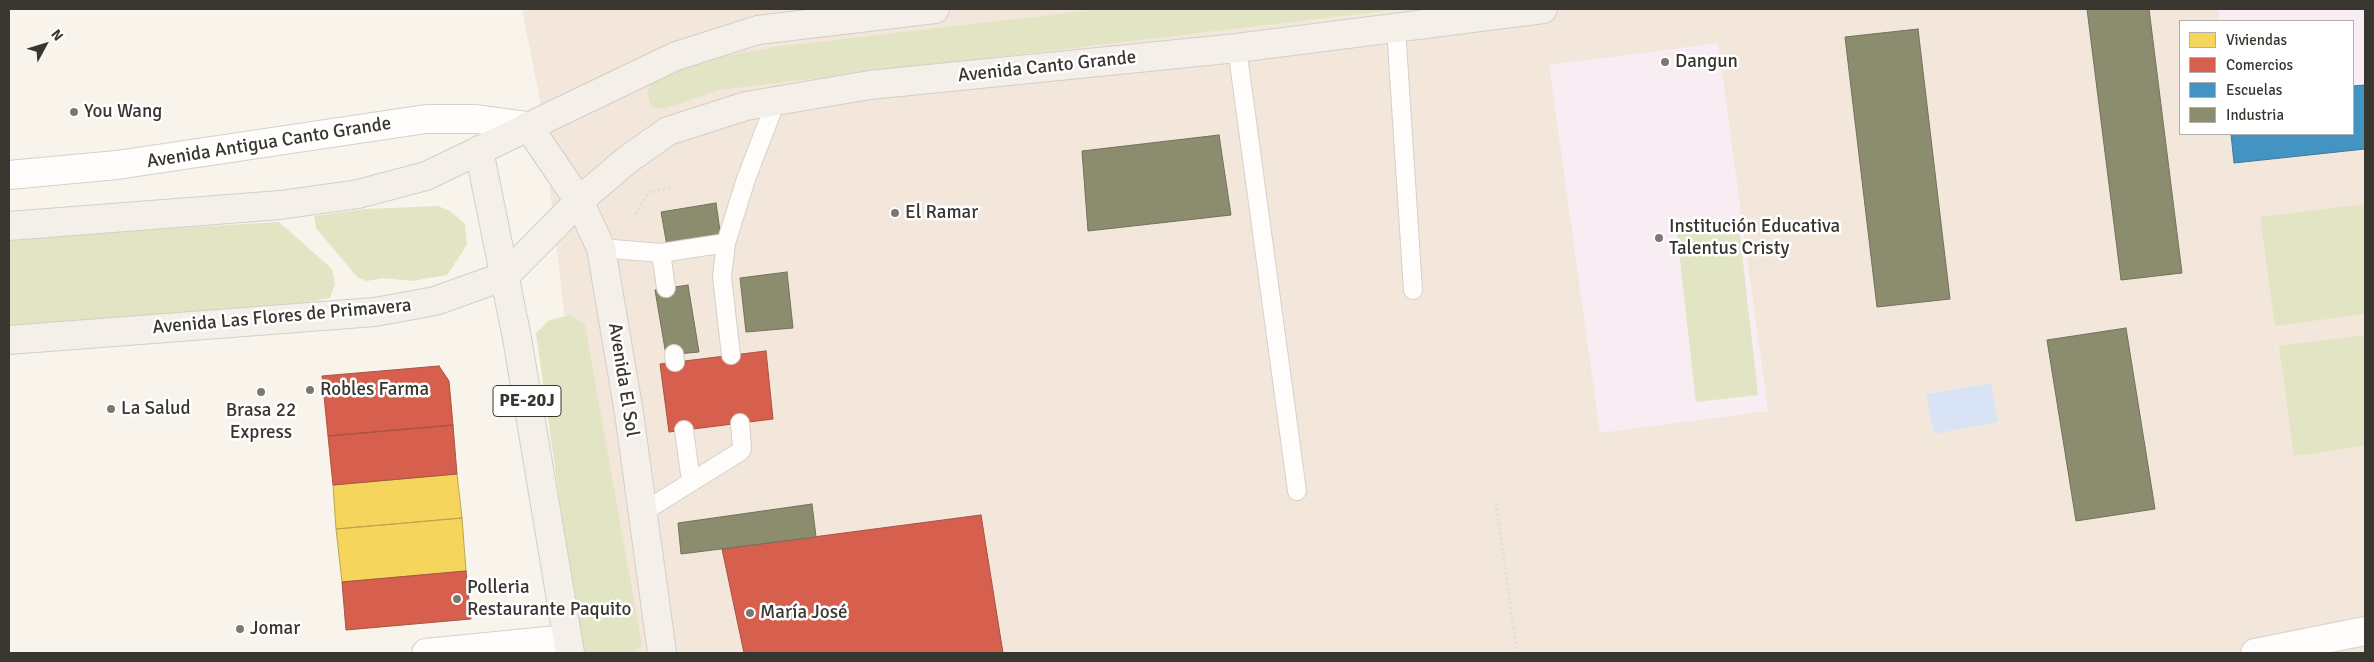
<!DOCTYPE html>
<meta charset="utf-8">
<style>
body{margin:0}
#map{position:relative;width:2374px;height:662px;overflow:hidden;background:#f8f4eb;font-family:Signika,sans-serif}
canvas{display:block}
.frame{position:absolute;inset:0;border:10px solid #39362f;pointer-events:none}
.legend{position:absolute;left:2179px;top:20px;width:175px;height:115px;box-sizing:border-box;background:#fff;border:1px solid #b0afac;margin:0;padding:6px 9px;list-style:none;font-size:15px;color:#39362f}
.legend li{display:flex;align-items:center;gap:10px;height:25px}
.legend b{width:25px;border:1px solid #b0afac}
.north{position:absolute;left:20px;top:20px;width:50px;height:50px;-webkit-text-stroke:4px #fff;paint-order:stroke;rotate:51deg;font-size:14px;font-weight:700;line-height:20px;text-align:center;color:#39362f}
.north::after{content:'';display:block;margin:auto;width:18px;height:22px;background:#39362f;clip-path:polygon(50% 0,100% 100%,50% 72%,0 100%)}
</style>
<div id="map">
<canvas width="2374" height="662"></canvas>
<div class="frame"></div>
<ul class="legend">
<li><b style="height:14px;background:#f6d55c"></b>Viviendas</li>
<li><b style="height:14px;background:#d6604d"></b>Comercios</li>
<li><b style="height:14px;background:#4393c3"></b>Escuelas</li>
<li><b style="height:14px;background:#8c8c6e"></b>Industria</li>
</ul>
<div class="north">N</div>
</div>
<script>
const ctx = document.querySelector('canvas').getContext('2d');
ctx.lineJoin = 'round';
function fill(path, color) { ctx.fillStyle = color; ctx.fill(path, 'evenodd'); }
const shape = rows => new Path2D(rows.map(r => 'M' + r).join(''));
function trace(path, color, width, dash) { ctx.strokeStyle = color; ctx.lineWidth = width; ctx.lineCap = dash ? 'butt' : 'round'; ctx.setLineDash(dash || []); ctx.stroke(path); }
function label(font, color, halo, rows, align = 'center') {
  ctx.font = font + ' Signika,sans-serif'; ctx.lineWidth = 5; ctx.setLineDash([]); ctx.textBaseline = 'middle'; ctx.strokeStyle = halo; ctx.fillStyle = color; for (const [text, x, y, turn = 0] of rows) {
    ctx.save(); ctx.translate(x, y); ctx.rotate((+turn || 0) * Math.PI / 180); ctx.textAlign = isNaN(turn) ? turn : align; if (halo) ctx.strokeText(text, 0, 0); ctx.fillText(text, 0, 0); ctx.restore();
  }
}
const industrial = shape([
 [522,9,2365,9,2365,653,627,653,580,453,540,101],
 [2180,21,2353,21,2353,134,2180,134]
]);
const education = shape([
 [2218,9,2365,9,2365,149,2234,163,2231,134,2353,134,2353,21,2219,21],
 [1718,43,1768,411,1600,433,1549,65]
]);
const green = shape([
 [1102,9,1401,9,719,90,663,109,651,107,647,92,655,77,714,58,774,47],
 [2365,204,2365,314,2275,326,2260,217],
 [438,206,450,211,465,224,467,245,447,275,412,281,384,278,367,281,358,278,316,228,314,216,364,209],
 [1738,218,1758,395,1696,402,1676,225],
 [279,222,332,269,335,284,330,298,287,306,9,326,9,241,105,232],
 [571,315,585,325,642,646,634,653,581,653,536,333,549,320],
 [2365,335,2365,446,2294,456,2279,346]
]);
const water = shape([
 [1991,383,1998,422,1934,434,1926,394]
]);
const homes = shape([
 [457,474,462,518,336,529,333,485,457,474],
 [462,518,466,571,342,582,336,529,462,518]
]);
const shops = shape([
 [766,351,773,419,669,432,660,364,766,351],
 [439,366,449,381,453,425,328,436,322,376,439,366],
 [453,425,457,474,333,485,328,436,453,425],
 [981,515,1003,653,744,653,722,549,981,515],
 [466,571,471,619,346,630,342,582,466,571]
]);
const schools = shape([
 [2365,85,2365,149,2234,163,2231,134,2353,134,2353,86,2365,85]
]);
const industry = shape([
 [2087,9,2149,9,2182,273,2121,280,2087,9],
 [1918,29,1950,299,1877,307,1845,37,1918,29],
 [1219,135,1231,215,1088,231,1082,151,1219,135],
 [716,203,721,238,667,246,661,212,716,203],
 [787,272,793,328,746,332,740,278,787,272],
 [688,285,699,352,666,355,655,290,688,285],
 [2126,328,2155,509,2076,521,2047,340,2126,328],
 [812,504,816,537,681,554,678,523,812,504]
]);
const path = shape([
 [636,214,648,192,671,188],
 [1496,503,1517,653]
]);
const lane = shape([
 [1396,28,1413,290],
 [1237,48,1297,491],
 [601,248,661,253,666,288],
 [661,253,726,243],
 [674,354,675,362],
 [731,355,722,277,726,243,746,179,776,101],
 [684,430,691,481],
 [643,512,741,451,742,448,740,423]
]);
const street = shape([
 [426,653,567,639],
 [2255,653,2365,631]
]);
const secondary = shape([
 [9,175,117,165,426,119,476,119,528,126]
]);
const primary = shape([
 [528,126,579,201,601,248,629,413,662,653],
 [479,150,517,338,570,653],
 [9,226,280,205,358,194,426,176,676,56,758,30,935,9],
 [9,340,375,312,435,301,505,276,579,201,627,160,668,131,746,106,870,85,1237,48,1543,9]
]);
const markers = [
 [1665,62,5,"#7c7871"],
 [74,112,5,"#7c7871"],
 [895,213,5,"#7c7871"],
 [1659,238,5,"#7c7871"],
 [310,390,5,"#7c7871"],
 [261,392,5,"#7c7871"],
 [111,409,5,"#7c7871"],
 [457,599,5,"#7c7871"],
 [750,613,5,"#7c7871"],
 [240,629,5,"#7c7871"]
];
const shields = [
 [527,401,68]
];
const shieldNames = [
 ["PE-20J",527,401]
];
const poiNames = [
 ["Dangun",1675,62],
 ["You Wang",84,112],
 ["El Ramar",905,213],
 ["Institución Educativa",1669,227],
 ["Talentus Cristy",1669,249],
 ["Robles Farma",320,390],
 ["La Salud",121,409],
 ["Brasa 22",261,411,"center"],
 ["Express",261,433,"center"],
 ["Polleria",467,588],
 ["Restaurante Paquito",467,610],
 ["María José",760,613],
 ["Jomar",250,629]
];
const streetNames = [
 ["Avenida Canto Grande",1047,67,-6],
 ["Avenida Antigua Canto Grande",269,143,-9],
 ["Avenida Las Flores de Primavera",282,317,-5],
 ["Avenida El Sol",623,380,81]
];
fill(industrial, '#f3e7db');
fill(education, '#f8edf3');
fill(green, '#e1e5c3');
fill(water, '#d8e4f6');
fill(homes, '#f6d55c');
trace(homes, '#bda54e', 1);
fill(shops, '#d6604d');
trace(shops, '#a75344', 1);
fill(schools, '#4393c3');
trace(schools, '#407797', 1);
fill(industry, '#8c8c6e');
trace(industry, '#73725b', 1);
trace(lane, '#d4d1ca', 20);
trace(street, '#d4d1ca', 30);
trace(secondary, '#d4d1ca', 30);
trace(primary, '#d1cfca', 30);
trace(path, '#e0e0dd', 3, [2.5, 2.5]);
trace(lane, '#fefdfc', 18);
trace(street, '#fefdfc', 28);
trace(secondary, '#fefdfc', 28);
trace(primary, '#f4efe8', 28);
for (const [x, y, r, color] of markers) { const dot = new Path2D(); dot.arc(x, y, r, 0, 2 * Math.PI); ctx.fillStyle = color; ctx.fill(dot); trace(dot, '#fff', 2); }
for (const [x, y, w] of shields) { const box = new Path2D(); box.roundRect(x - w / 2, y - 15.5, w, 31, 4); ctx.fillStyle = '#fff'; ctx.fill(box); trace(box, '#39362f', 1); }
label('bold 18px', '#39362f', null, shieldNames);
label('19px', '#39362f', '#fff', poiNames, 'left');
label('19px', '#39362f', '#fff', streetNames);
</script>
